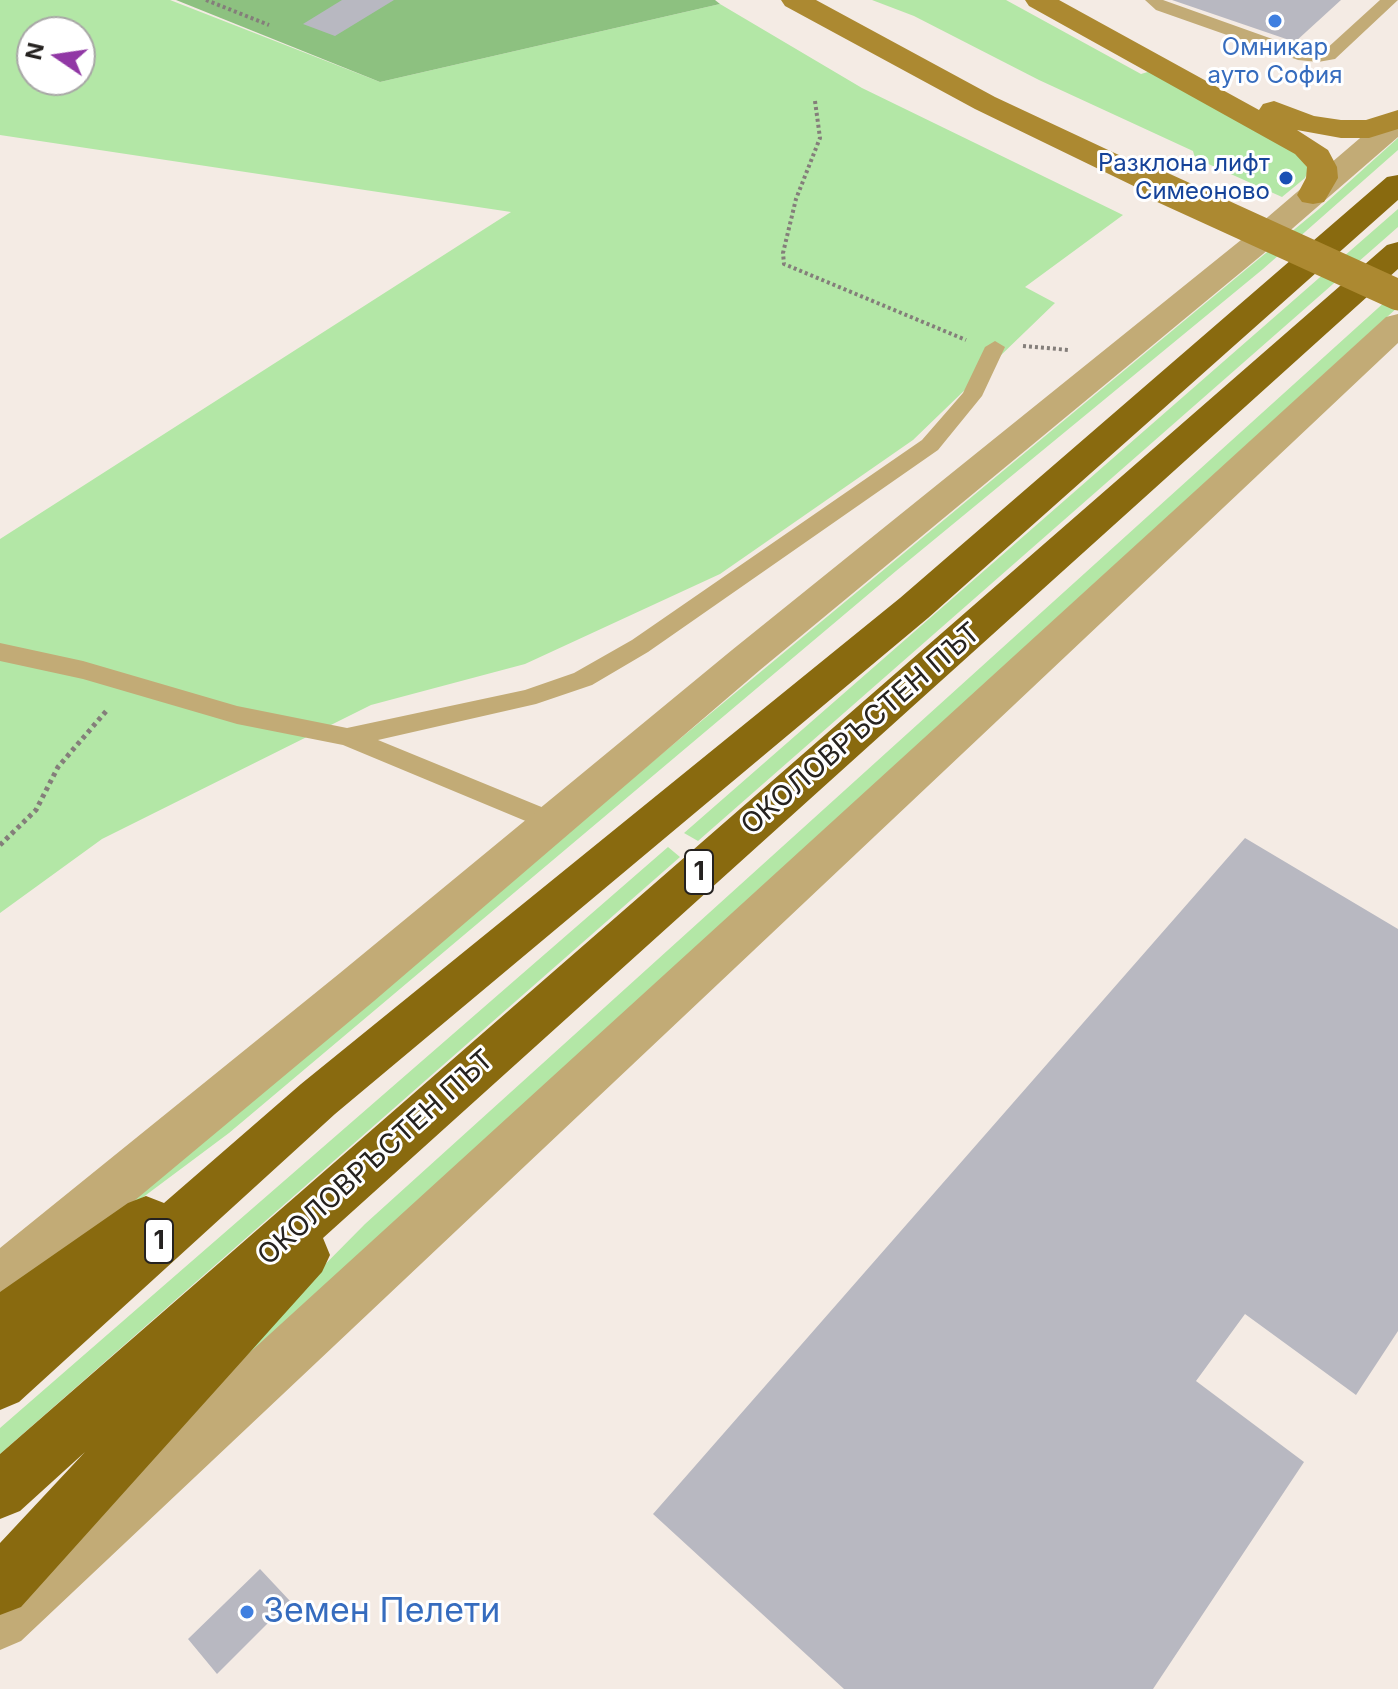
<!DOCTYPE html>
<meta charset="utf-8">
<style>
body{margin:0}
#map{position:relative;width:1398px;height:1689px;overflow:hidden;background:#f4ebe4;font-family:Inter,sans-serif}
canvas{display:block}
.north{position:absolute;left:16px;top:16px;width:80px;height:80px;box-sizing:border-box;background:#fff;border:2px solid #a8a7a6;border-radius:50%;rotate:283deg;font-size:22px;font-weight:700;line-height:32px;text-align:center;color:#252220}
.north::after{content:'';display:block;margin:auto;width:28px;height:36px;background:#9138a5;clip-path:polygon(50% 0,100% 100%,50% 72%,0 100%)}
</style>
<div id="map">
<canvas width="1398" height="1689"></canvas>
<div class="north">N</div>
</div>
<script>
const ctx = document.querySelector('canvas').getContext('2d');
ctx.lineJoin = 'round';
function fill(path, color) { ctx.fillStyle = color; ctx.fill(path, 'evenodd'); }
const shape = rows => new Path2D(rows.map(r => 'M' + r).join(''));
function trace(path, color, width, dash) { ctx.strokeStyle = color; ctx.lineWidth = width; ctx.lineCap = dash ? 'butt' : 'round'; ctx.setLineDash(dash || []); ctx.stroke(path); }
function label(font, color, halo, rows, align = 'center') {
  ctx.font = font + ' Inter,sans-serif'; ctx.lineWidth = 6; ctx.setLineDash([]); ctx.textBaseline = 'middle'; ctx.strokeStyle = halo; ctx.fillStyle = color; for (const [text, x, y, turn = 0] of rows) {
    ctx.save(); ctx.translate(x, y); ctx.rotate((+turn || 0) * Math.PI / 180); ctx.textAlign = isNaN(turn) ? turn : align; if (halo) ctx.strokeText(text, 0, 0); ctx.fillText(text, 0, 0); ctx.restore();
  }
}
const green = shape([
 [0,0,170,0,380,82,720,4,862,88,1123,215,1025,287,1055,303,913,440,720,574,525,664,371,705,102,839,0,913,0,539,511,212,0,135],
 [32,32,80,32,80,80,32,80],
 [872,0,1006,0,1141,74,1151,71,1292,148,1309,169,1305,178,1282,197,1195,158,1193,151,1039,80,914,16],
 [1398,138,1398,150,1263,269,896,571,229,1133,59,1260,56,1256,1319,209],
 [1398,209,1398,227,698,841,684,833],
 [1398,290,1398,307,187,1412,183,1408,365,1224],
 [668,847,680,857,0,1454,0,1428]
]);
const forest = shape([
 [176,0,715,0,720,4,380,82]
]);
const building = shape([
 [342,0,394,0,335,36,303,24],
 [1172,0,1341,0,1295,42],
 [1245,838,1398,929,1398,1331,1356,1395,1245,1314,1196,1381,1304,1462,1153,1689,844,1689,653,1514],
 [260,1569,290,1601,217,1674,188,1639]
]);
const pathFar1 = shape([
 [206,0,269,25],
 [815,101,820,138,796,199,783,253,784,264,966,340],
 [1023,346,1069,350]
]);
const path = shape([
 [0,845,36,810,58,767,108,709]
]);
const service = shape([
 [1145,0,1163,0,1306,51,1318,52,1324,51,1380,0,1398,0,1335,59,1318,62,1298,60,1156,10,1145,0],
 [995,341,1005,347,982,396,938,450,648,652,592,685,536,704,378,740,561,815,565,822,561,829,552,832,343,745,237,724,83,679,0,661,0,643,83,661,237,706,347,728,525,690,574,673,632,640,922,440,963,393,985,347,995,341]
]);
const minor = shape([
 [1398,112,1398,137,1263,254,760,670,374,1001,19,1297,0,1305,0,1248,340,973,732,650,1241,240,1387,115,1398,112],
 [1398,314,1398,343,21,1641,0,1650,0,1580,1386,317,1398,314]
]);
const secondary = shape([
 [781,0,816,0,995,97,1168,178,1173,185,1168,192,1157,194,1146,192,975,109,785,6,781,0],
 [1025,0,1059,0,1259,110,1263,104,1274,101,1314,116,1341,120,1366,120,1398,110,1398,129,1369,138,1341,138,1297,130,1328,150,1337,167,1338,178,1324,202,1313,204,1302,202,1297,195,1306,178,1307,167,1295,154,1029,6,1025,0]
]);
const trunk = shape([
 [1398,175,1398,200,928,618,335,1114,19,1402,0,1410,0,1292,128,1203,146,1196,164,1203,301,1084,900,598,1387,177,1398,175],
 [1398,242,1398,269,323,1238,330,1255,322,1272,21,1607,0,1615,0,1543,85,1452,20,1511,0,1519,0,1454,1387,245,1398,242]
]);
const secondaryBridge = shape([
 [1157,185,1398,295]
]);
const markers = [
 [1275,21,8,"#3f7fe0"],
 [1286,178,8,"#1a4fb4"],
 [247,1612,8,"#3f7fe0"]
];
const farShopnames = [
 ["Омникар",1275,48],
 ["ауто София",1275,76]
];
const farTransitnames = [
 ["Разклона лифт",1270,164],
 ["Симеоново",1270,192]
];
const shields = [
 [699,872,28],
 [159,1241,28]
];
const shieldNames = [
 ["1",699,872],
 ["1",159,1241]
];
const streetNames = [
 ["ОКОЛОВРЪСТЕН ПЪТ",861,729,-41],
 ["ОКОЛОВРЪСТЕН ПЪТ",376,1158,-42]
];
const nearShopnames = [
 ["Земен Пелети",263,1612]
];
fill(green, '#b3e7a6');
fill(forest, '#8dc180');
fill(building, '#b8b8c1');
trace(pathFar1, '#847e7a', 4, [3, 3]);
trace(path, '#847e7a', 5, [4, 4]);
fill(service, '#c2ab76');
fill(minor, '#c2ab76');
fill(secondary, '#ac8931');
fill(trunk, '#896a0f');
trace(secondaryBridge, '#ac8931', 31);
for (const [x, y, r, color] of markers) { const dot = new Path2D(); dot.arc(x, y, r, 0, 2 * Math.PI); ctx.fillStyle = color; ctx.fill(dot); trace(dot, '#fff', 3); }
label('24px', '#366cbe', '#fff', farShopnames);
label('24px', '#164399', '#fff', farTransitnames, 'right');
for (const [x, y, w] of shields) { const box = new Path2D(); box.roundRect(x - w / 2, y - 22, w, 44, 6); ctx.fillStyle = '#fff'; ctx.fill(box); trace(box, '#252220', 2); }
label('bold 26px', '#252220', null, shieldNames);
label('28px', '#252220', '#fff', streetNames);
label('34px', '#366cbe', '#fff', nearShopnames, 'left');
</script>
